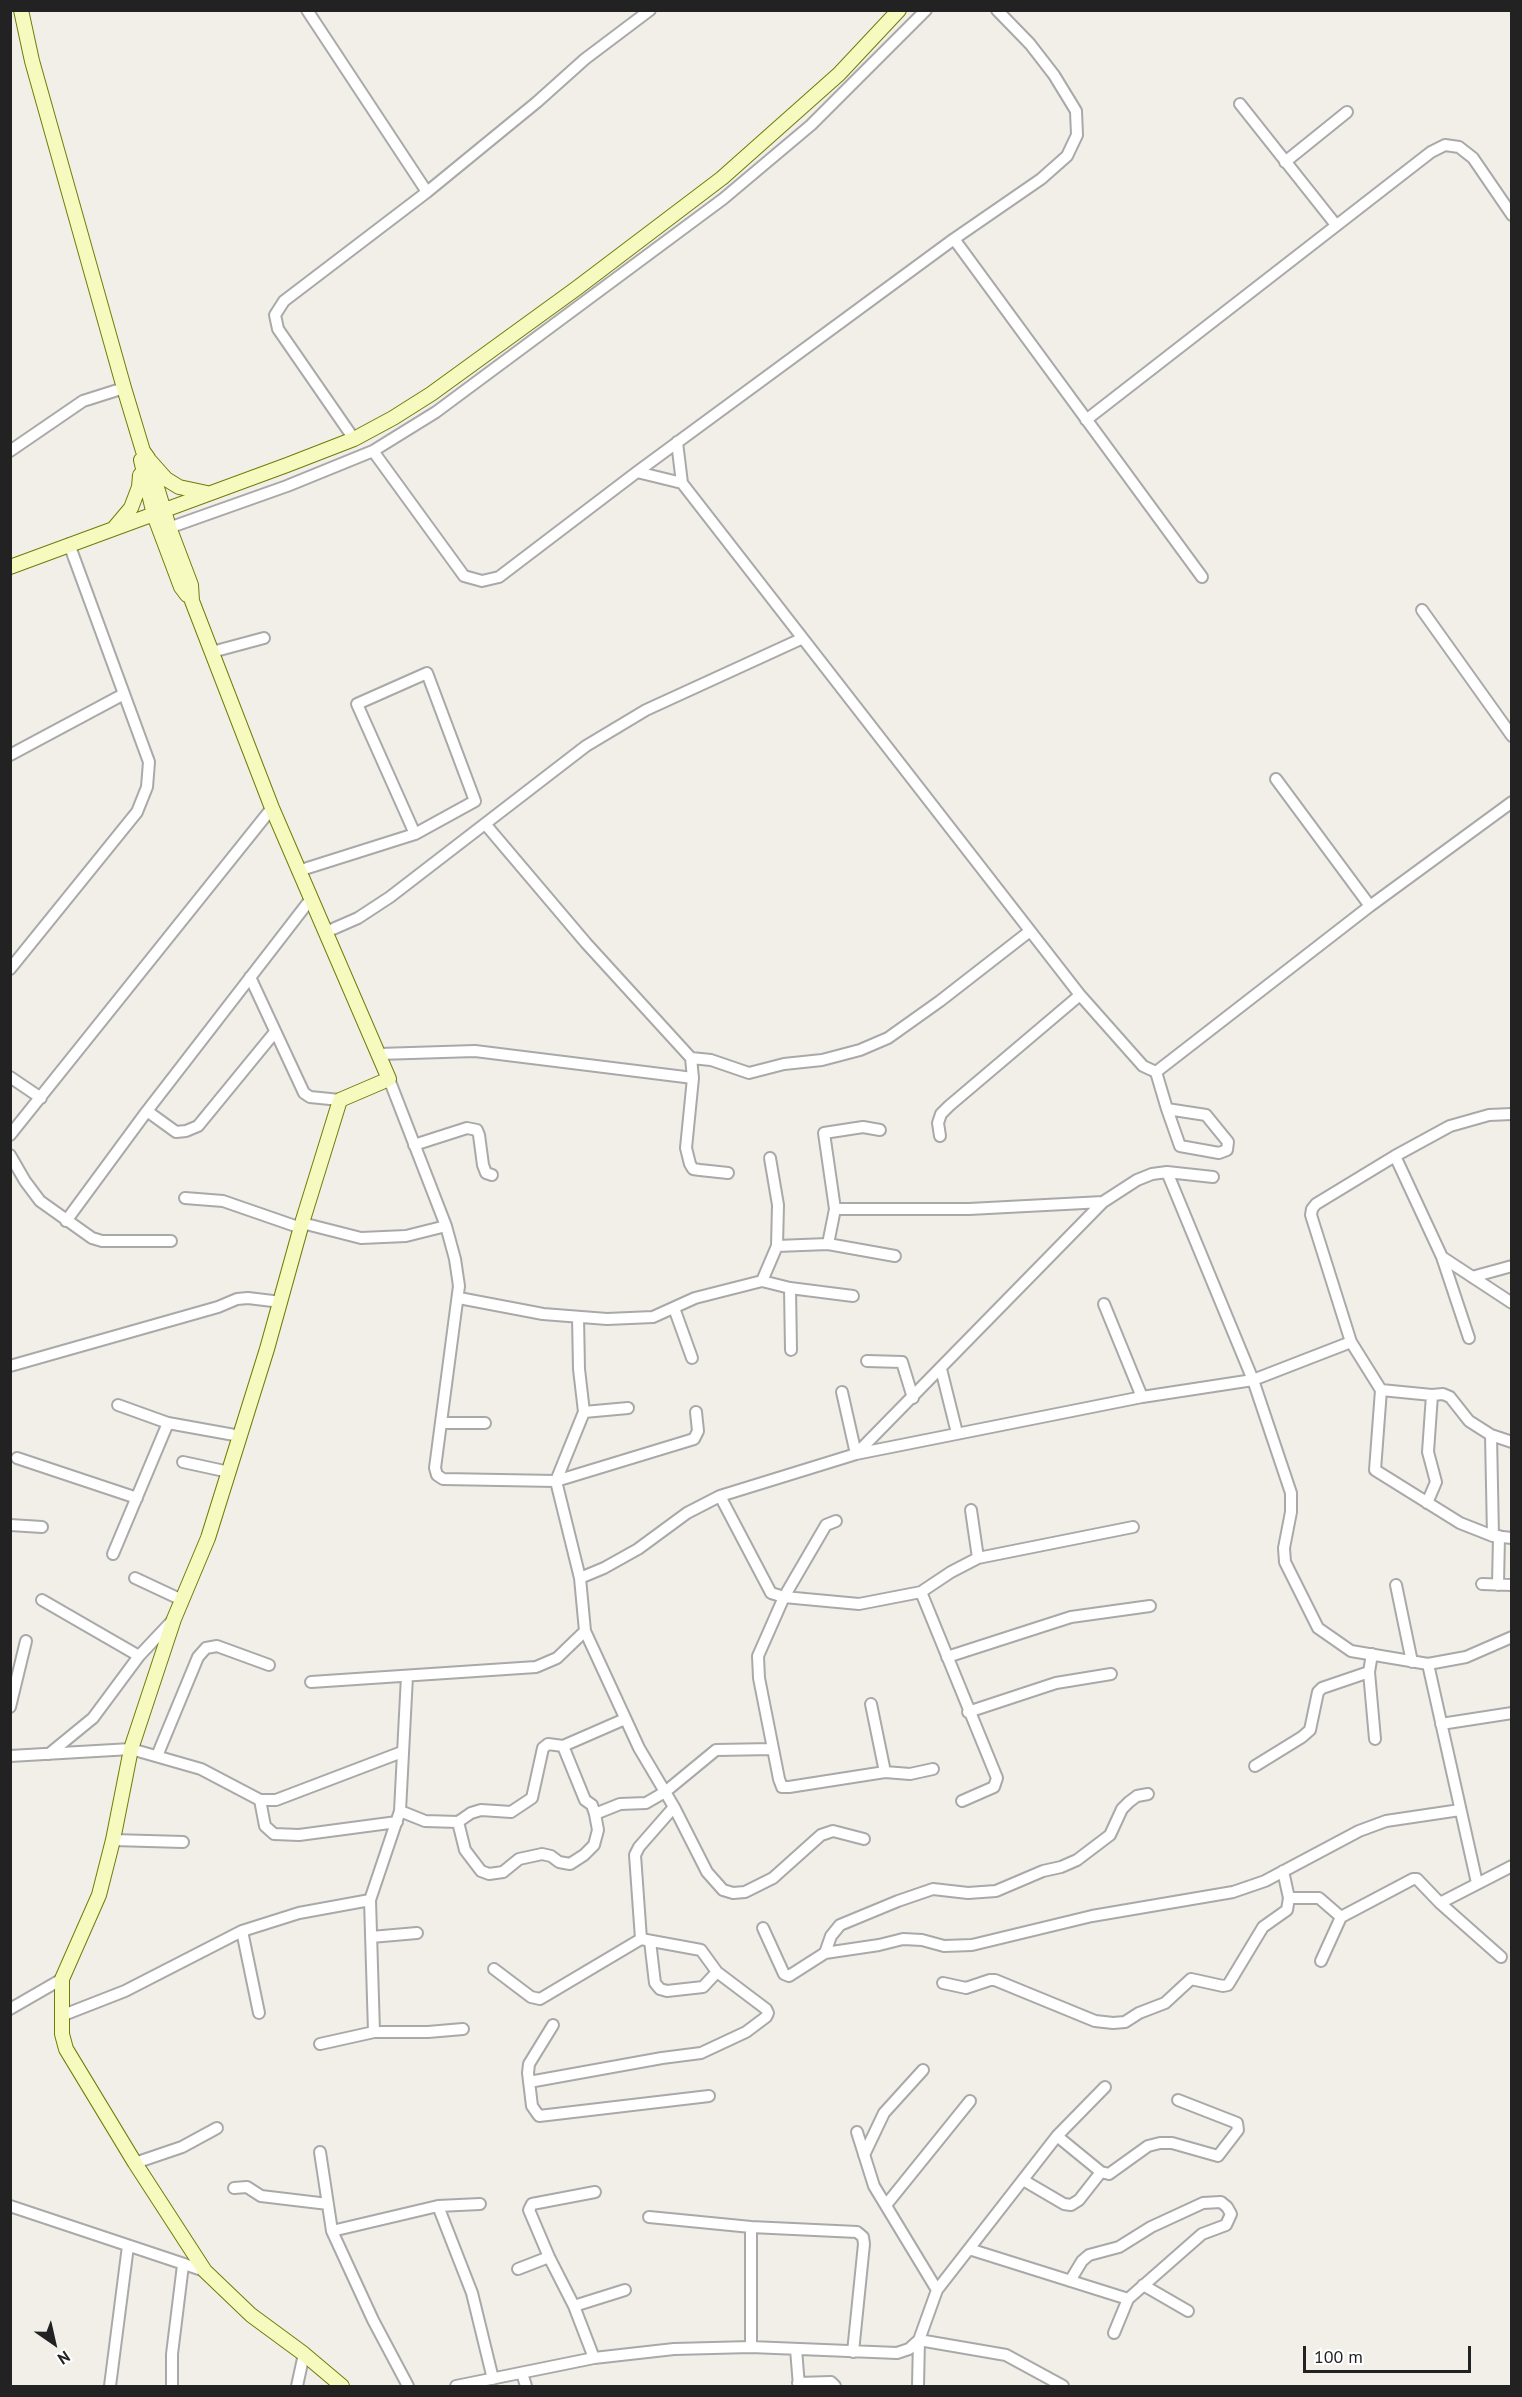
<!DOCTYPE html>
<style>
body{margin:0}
#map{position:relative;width:1522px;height:2397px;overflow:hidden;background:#f2efe9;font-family:"PT Sans",sans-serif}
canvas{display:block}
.frame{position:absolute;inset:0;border:12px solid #222;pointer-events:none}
.north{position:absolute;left:24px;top:2313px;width:60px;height:60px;-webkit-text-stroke:4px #fff;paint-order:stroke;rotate:146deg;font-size:16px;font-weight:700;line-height:24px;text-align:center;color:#222}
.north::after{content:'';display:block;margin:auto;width:21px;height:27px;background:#222;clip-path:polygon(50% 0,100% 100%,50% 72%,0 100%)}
.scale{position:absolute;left:1303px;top:2346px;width:168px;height:27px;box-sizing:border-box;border:3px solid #222;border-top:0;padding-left:8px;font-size:18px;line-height:21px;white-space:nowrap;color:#222;-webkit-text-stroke:4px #fff;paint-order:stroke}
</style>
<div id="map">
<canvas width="1522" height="2397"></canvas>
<div class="frame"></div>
<div class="north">N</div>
<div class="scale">100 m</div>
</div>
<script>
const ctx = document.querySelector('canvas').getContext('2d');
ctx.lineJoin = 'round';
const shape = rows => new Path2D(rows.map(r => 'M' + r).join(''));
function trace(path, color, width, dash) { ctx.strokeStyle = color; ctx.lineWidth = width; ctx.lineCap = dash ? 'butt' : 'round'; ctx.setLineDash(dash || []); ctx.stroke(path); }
const street = shape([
 [307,10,427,192],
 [1240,104,1336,225],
 [1285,162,1347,112],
 [954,239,1202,577],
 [1086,420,1431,152,1445,145,1459,147,1473,158,1512,215],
 [354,439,278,329,275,315,284,301,427,192,537,102,585,59,650,10],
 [677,442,682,483,1080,995,1143,1066,1156,1072,1370,906,1512,802],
 [10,451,83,401,124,388],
 [373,451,464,576,482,581,499,577,637,472,954,239,1041,179,1067,156,1077,135,1076,111,1054,75,1030,44,997,10],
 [637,472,682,483],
 [163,530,287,486,373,451,436,412,723,199,811,125,926,10],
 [1422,610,1512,736],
 [212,652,264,638],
 [10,755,124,694],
 [1276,779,1370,906],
 [486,825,586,943,691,1058,711,1060,749,1073,784,1064,822,1060,860,1050,888,1038,940,1001,1030,931],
 [298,871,415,834,475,801,427,673,357,704,415,834],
 [326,932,358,918,390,897,586,746,646,710,801,639],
 [10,969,137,812,147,787,149,762,69,544],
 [250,977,304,1093,310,1097,340,1100],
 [379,1054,475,1051,693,1078],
 [691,1058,693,1078,686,1148,690,1164,693,1169,700,1170,728,1173],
 [1156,1072,1167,1109,1180,1146,1219,1153,1227,1150,1228,1142,1206,1115,1167,1109],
 [10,1077,41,1098],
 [389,1079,446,1226,455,1259,459,1286,435,1468,437,1475,443,1479,556,1481,694,1439,698,1431,696,1412],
 [147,1111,176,1132,186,1131,198,1126,275,1032],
 [10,1135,272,808],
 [940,1136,938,1123,941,1114,949,1106,1080,995],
 [414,1145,467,1128,477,1130,479,1135,483,1165,486,1173,492,1175],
 [10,1155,25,1181,40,1201,92,1238,102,1241,171,1241],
 [1395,1156,1442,1257,1469,1338],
 [1167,1172,1253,1380,1291,1493,1291,1512,1284,1548,1285,1562,1318,1628,1351,1651,1428,1664,1466,1657,1512,1637],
 [185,1198,223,1201,301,1228],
 [835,1209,969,1209,1103,1202],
 [66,1221,147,1111,310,900],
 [302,1223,361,1238,406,1236,446,1226],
 [828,1244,835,1209,824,1133,863,1127,880,1130],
 [777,1246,828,1244,895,1256],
 [1442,1257,1512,1303],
 [1472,1277,1512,1266],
 [762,1281,777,1246,778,1205,770,1158],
 [790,1288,791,1350],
 [459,1298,543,1314,607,1319,653,1317,695,1298,762,1281,790,1288,853,1296],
 [1104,1304,1142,1397],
 [674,1308,692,1358],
 [578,1317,579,1369,584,1412,556,1481,580,1578,585,1631,639,1748,674,1807,707,1872,723,1890,733,1893,745,1892,773,1878,821,1835,833,1831,864,1839],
 [1351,1342,1311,1215,1312,1209,1316,1204,1395,1156,1450,1126,1489,1115,1512,1114],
 [867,1361,902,1362,913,1398],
 [10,1366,218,1307,237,1299,248,1298,281,1302],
 [941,1369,957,1433],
 [1381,1390,1432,1395,1443,1394,1450,1397,1469,1421,1491,1435,1512,1442],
 [842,1392,856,1454],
 [118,1405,168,1423,240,1436],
 [584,1412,628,1408],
 [441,1423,485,1423],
 [1491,1435,1493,1536],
 [857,1453,1103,1202,1137,1180,1152,1174,1167,1172,1213,1177],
 [17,1458,137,1498],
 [183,1462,229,1472],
 [720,1496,771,1593,784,1597,859,1604,921,1592,951,1572,978,1558,1133,1527],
 [1427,1503,1436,1482,1428,1452,1432,1395],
 [971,1510,978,1558],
 [836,1521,826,1525,784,1597,758,1656,759,1678,779,1779,782,1787,789,1787,885,1772,910,1774,933,1769],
 [10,1525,42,1527],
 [113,1554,168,1423],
 [135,1578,182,1600],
 [580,1578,604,1568,638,1549,687,1513,720,1496,856,1454,1142,1397,1253,1380,1351,1342,1381,1390,1375,1470,1460,1523,1493,1536,1512,1538],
 [1482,1584,1512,1585],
 [1396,1585,1412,1662],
 [1498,1585,1499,1536],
 [921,1592,997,1778,994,1787,962,1801],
 [42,1600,139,1656],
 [1372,1654,1369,1672,1375,1739],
 [947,1657,1071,1617,1150,1606],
 [1428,1664,1477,1883],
 [311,1682,536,1667,557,1658,585,1631],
 [871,1704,885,1772],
 [10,1707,26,1641],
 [968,1712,1056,1683,1111,1674],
 [1441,1724,1512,1713],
 [49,1754,93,1718,139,1656,172,1621],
 [10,1756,131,1749,201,1769,260,1800,276,1800,402,1752],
 [157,1756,198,1657,206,1648,217,1646,269,1665],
 [1255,1766,1302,1737,1310,1730,1318,1692,1322,1688,1369,1672],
 [260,1800,265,1826,274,1834,299,1835,397,1822],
 [400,1811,425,1821,458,1822,471,1813,481,1810,511,1812,532,1798,543,1748,548,1744,563,1746,625,1719],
 [595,1814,620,1804,646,1803,665,1792,716,1750,773,1749],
 [458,1822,465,1850,481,1871,489,1874,503,1872,519,1859,542,1854,551,1856,559,1862,570,1864,584,1855,594,1845,598,1830,595,1814,592,1805,585,1800,563,1746],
 [113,1840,183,1842],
 [1289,1898,1319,1898,1341,1917],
 [1440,1903,1512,1866],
 [763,1928,784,1974,789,1976,825,1953,879,1945,903,1939,922,1940,944,1946,972,1945,1092,1916,1233,1892,1265,1881,1359,1831,1386,1821,1460,1810],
 [242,1931,259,2013],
 [371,1937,417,1933],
 [641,1939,635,1855,639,1847,674,1807],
 [650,1941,655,1983,660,1989,667,1991,703,1987,717,1972],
 [825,1953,831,1936,840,1925,898,1901,933,1889,968,1893,996,1891,1043,1871,1061,1867,1077,1860,1110,1835,1122,1809,1129,1802,1137,1796,1148,1794],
 [1321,1961,1341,1917,1413,1879,1417,1879,1440,1903,1501,1957],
 [494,1969,531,1997,540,1999,641,1939,701,1950,717,1972,766,2009,768,2013,766,2017,746,2032,701,2053,662,2058,529,2082],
 [943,1983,966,1988,990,1980,995,1980,1095,2021,1113,2023,1125,2022,1139,2013,1165,2003,1191,1979,1223,1986,1228,1985,1263,1927,1287,1910,1289,1898,1283,1871],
 [10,2009,62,1979],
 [61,2016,125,1991,242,1931,299,1913,370,1900],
 [553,2025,529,2064,528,2073,532,2106,539,2116,709,2096],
 [374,2032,370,1900,400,1811,407,1676],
 [320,2044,374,2032,428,2032,463,2029],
 [857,2132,874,2186,937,2290],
 [1057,2136,1101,2172,1109,2174,1148,2146,1160,2143,1172,2143,1218,2156,1238,2130,1237,2123,1178,2100],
 [320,2152,332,2231,373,2320,408,2386],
 [864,2155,884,2113,923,2070],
 [135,2163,182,2147,217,2128],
 [1023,2180,1064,2204,1071,2205,1079,2200,1101,2172],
 [234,2188,247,2187,261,2196,328,2204],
 [886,2205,970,2101],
 [10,2206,205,2271],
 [438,2206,472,2293,493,2379],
 [649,2217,751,2227,857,2232,863,2237,864,2244,853,2352],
 [751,2227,751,2347],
 [332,2231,438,2206,480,2204],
 [969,2249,1128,2299],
 [518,2269,549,2257],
 [1070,2281,1082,2261,1089,2255,1119,2247,1151,2227,1203,2203,1221,2202,1227,2207,1231,2214,1226,2225,1202,2234,1128,2299,1114,2333],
 [1143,2285,1188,2311],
 [574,2306,625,2290],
 [919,2340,1006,2355,1063,2386],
 [796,2349,799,2386],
 [594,2358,574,2306,549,2257,529,2210,532,2204,595,2192],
 [522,2373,526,2386],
 [798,2383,831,2382,835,2386],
 [110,2386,128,2246],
 [172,2386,172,2354,183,2265],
 [297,2386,304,2354],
 [456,2386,594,2358,674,2349,751,2347,897,2353,909,2349,919,2340],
 [918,2386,919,2340,937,2290,1057,2136,1105,2087]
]);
const secondary = shape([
 [21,10,32,61,124,388,143,451,148,458,169,527,191,585,192,601,272,808,389,1079,340,1100,302,1223,267,1349,208,1538,174,1619,131,1749,113,1840,99,1895,62,1979,62,2034,66,2049,135,2163,205,2271,251,2315,304,2354,342,2386],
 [141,460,154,515,181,587,187,595],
 [150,461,166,479,179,487,207,493],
 [115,527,131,508,139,487,140,475],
 [10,567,287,465,354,439,393,418,431,394,577,288,722,178,839,74,899,10]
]);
trace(street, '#a9a9a9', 14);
trace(secondary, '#707d05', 16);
trace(street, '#fff', 10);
trace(secondary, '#f7fabf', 14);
</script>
